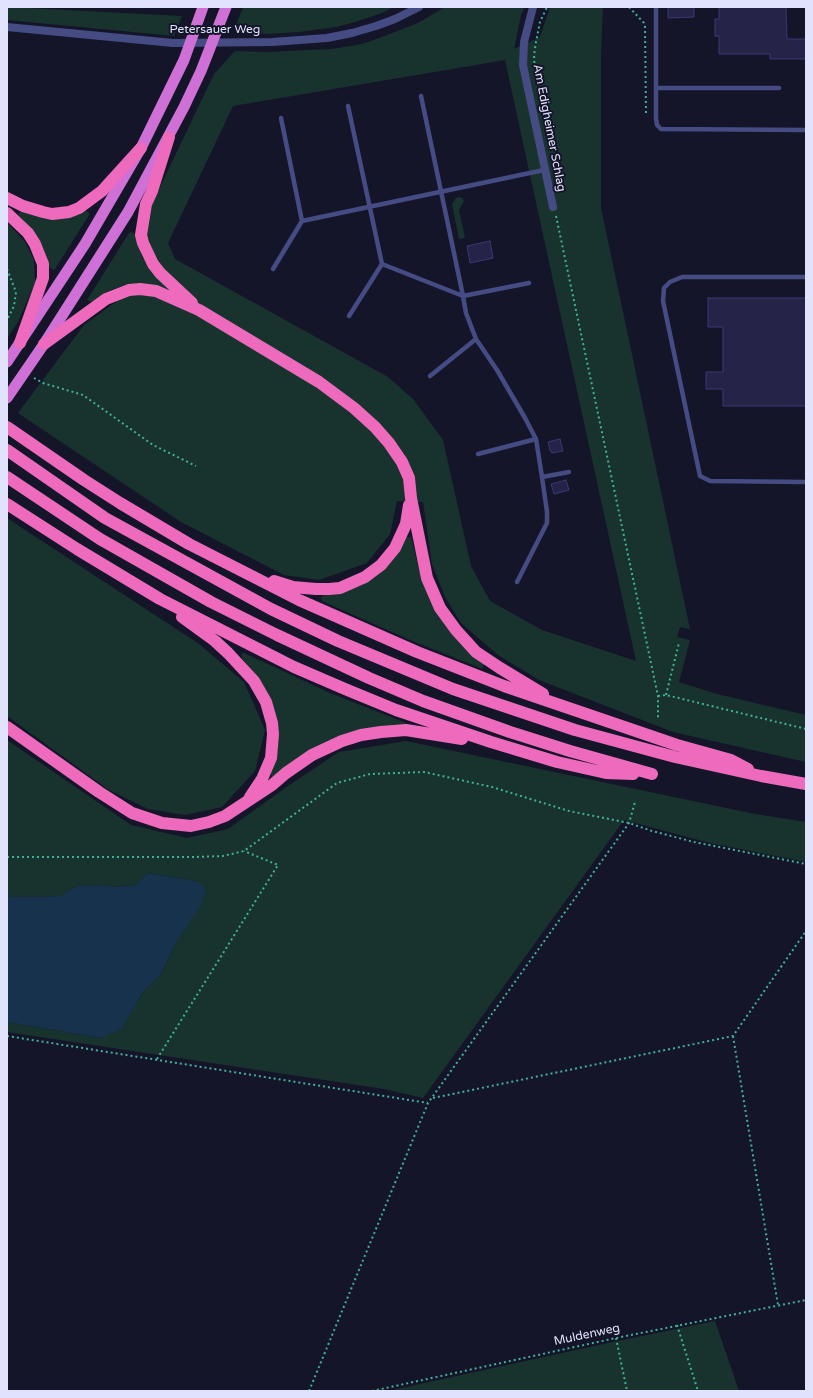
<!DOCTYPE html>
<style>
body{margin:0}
#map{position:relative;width:813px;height:1398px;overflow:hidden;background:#15152a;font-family:"Varela Round",sans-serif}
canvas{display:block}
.frame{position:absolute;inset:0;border:8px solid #e1e2fb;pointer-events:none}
</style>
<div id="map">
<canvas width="813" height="1398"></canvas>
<div class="frame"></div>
</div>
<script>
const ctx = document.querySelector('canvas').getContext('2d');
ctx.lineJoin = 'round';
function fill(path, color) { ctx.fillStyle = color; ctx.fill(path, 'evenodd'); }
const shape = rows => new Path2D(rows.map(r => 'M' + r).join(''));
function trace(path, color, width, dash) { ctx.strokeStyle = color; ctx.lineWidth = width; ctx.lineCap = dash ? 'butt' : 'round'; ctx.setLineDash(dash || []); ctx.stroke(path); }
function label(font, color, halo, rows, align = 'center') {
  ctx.font = font + ' "Varela Round",sans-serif'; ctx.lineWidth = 4; ctx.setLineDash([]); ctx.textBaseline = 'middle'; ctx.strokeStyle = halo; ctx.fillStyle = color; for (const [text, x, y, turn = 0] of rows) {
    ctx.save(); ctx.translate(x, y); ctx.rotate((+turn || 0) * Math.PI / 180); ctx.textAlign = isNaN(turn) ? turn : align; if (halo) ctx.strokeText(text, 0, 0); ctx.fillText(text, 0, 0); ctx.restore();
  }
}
const green = shape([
 [7,7,182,16,174,36,7,20],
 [243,7,394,7,382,13,355,22,336,27,299,32,267,34,234,30],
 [445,7,525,7,521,15,514,49,540,37,550,7,603,7,601,54,601,208,690,629,680,627,677,637,690,640,679,682,717,694,806,715,806,762,673,732,539,680,498,655,461,623,445,597,432,564,423,502,397,501,390,534,367,563,319,580,284,575,181,522,18,413,84,325,120,299,126,285,111,290,92,302,87,300,129,233,132,232,135,234,142,257,152,272,155,259,145,235,150,208,214,74,235,51,267,52,331,49,362,44,382,37,418,23],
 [505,60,636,661,542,630,490,601,471,566,443,440,413,399,388,377,175,259,168,243,233,106],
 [459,197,462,198,464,201,459,210,465,238,459,239,452,204,456,198],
 [86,211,89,213,89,215,55,269,53,270,50,268,45,252,41,243,18,214,20,212],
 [7,222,25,242,34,260,35,283,18,322,7,338],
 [7,518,199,644,244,682,265,730,255,771,222,807,185,815,148,809,109,790,7,716],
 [406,537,411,537,421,578,484,664,483,669,410,640,322,601,321,597,324,595,368,581,376,577,397,555],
 [244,653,330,693,406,723,405,725,378,728,273,778,270,773,276,757,259,680,242,658,241,654],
 [7,740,131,825,187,838,228,829,285,788,339,752,406,741,755,814,806,822,806,862,710,843,624,820,423,1098,384,1089,7,1032,7,1022,101,1038,138,1001,143,992,161,974,177,941,196,881,147,873,137,885,114,887,104,885,77,886,61,896,11,897,7,891],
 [715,1321,739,1391,388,1391,608,1343]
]);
const water = shape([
 [147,873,196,881,205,888,202,904,177,941,161,974,143,992,121,1029,101,1038,7,1022,7,891,11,897,61,896,77,886,104,885,114,887,137,885]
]);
const building = shape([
 [668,7,694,7,694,17,668,18,668,7],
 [719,7,786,7,787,39,806,39,806,59,770,59,770,54,719,54,719,36,715,36,715,19,719,19,719,7],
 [490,241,493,258,470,263,467,246,490,241],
 [708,298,806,298,806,406,723,406,723,389,706,389,706,372,723,372,723,327,708,327,708,298],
 [560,439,563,451,552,453,551,451,550,451,548,442,560,439],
 [566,480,569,490,554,494,551,484,566,480]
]);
const path = shape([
 [629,7,644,23,645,27,646,113,648,113],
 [535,73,534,55,536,42,540,22,547,7],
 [556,216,658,696,658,719],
 [7,269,16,292,14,306,7,320],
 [34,378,43,383,83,395,153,445,196,466],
 [666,695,679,643],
 [658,696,666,695,806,729],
 [7,857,194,857,223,856,244,851,337,783,370,774,424,772,492,787,569,811,629,823,652,831,694,842,806,864],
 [7,1036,428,1103],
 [733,1036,778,1305],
 [157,1059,278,865,244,851],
 [433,1098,733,1036,806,931],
 [677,1325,698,1391],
 [616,1338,627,1391],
 [309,1391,428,1103,629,823,635,802],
 [372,1391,616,1338,806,1300]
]);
const service = shape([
 [656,7,656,118,657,125,661,129,806,130],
 [656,88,779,88],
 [421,96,463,296,529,283],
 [348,106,382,264,463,296,466,313,476,339,497,370,525,418,536,439,542,477,569,472],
 [281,118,302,221],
 [273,269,302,221,544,170],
 [806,277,682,277,670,282,664,288,663,301,700,476,710,481,806,482],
 [349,316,382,264],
 [430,376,476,339],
 [478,454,536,439],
 [517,582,547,523,547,512,542,477]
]);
const minor = shape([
 [533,7,524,42,523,65,553,207]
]);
const tertiary = shape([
 [7,27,173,43,272,42,327,38,352,33,376,26,395,19,419,7]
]);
const trunk = shape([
 [7,362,85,244,141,148,184,60,203,7],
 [7,398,44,344,128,212,184,107,201,71,226,7]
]);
const motorway = shape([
 [169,137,152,191,146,204,141,235,143,243,153,264,160,273,192,303],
 [7,198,23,206,43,212,52,214,69,212,79,208,102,191,141,148],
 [7,213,28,233,35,244,43,264,43,278,20,343],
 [44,344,106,299,129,290,140,289,156,291,199,310,319,382,354,408,375,427,389,443,402,462,409,478,411,498,427,578,440,608,456,630,476,652,500,668,543,694],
 [7,427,84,480,120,503,189,544,299,600,417,652,504,686,677,745,731,760,748,769],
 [7,450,105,518,271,609,338,641,453,689,575,730,675,757,761,776,806,784],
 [7,477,100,539,211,602,277,635,369,678,423,701,510,732,570,751,652,774],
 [7,504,77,549,160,599,294,667,345,689,396,710,491,742,557,762,606,773,633,774],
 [274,581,293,587,316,589,329,589,340,588,365,577,381,565,395,548,406,524,409,505],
 [182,617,215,641,228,653,254,681,266,702,272,723,273,734,271,758,262,779,250,797],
 [7,727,99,792,132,813,162,823,191,826,209,822,225,816,272,785,286,773,312,755,342,741,361,735,381,732,406,730,462,739]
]);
const streetNames = [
 ["Petersauer Weg",215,30],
 ["Am Edigheimer Schlag",549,128,79],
 ["Muldenweg",587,1335,-12]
];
fill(green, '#18332e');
fill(water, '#16324c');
fill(building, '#252348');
trace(building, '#3b3872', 1);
trace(path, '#40b099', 2, [2, 3]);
trace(service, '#454c83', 4.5);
trace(minor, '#454c83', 8);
trace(tertiary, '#454c83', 8);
trace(trunk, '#ce70d5', 11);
trace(motorway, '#ed6abc', 12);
label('12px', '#e1e2fb', '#15152a', streetNames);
</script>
